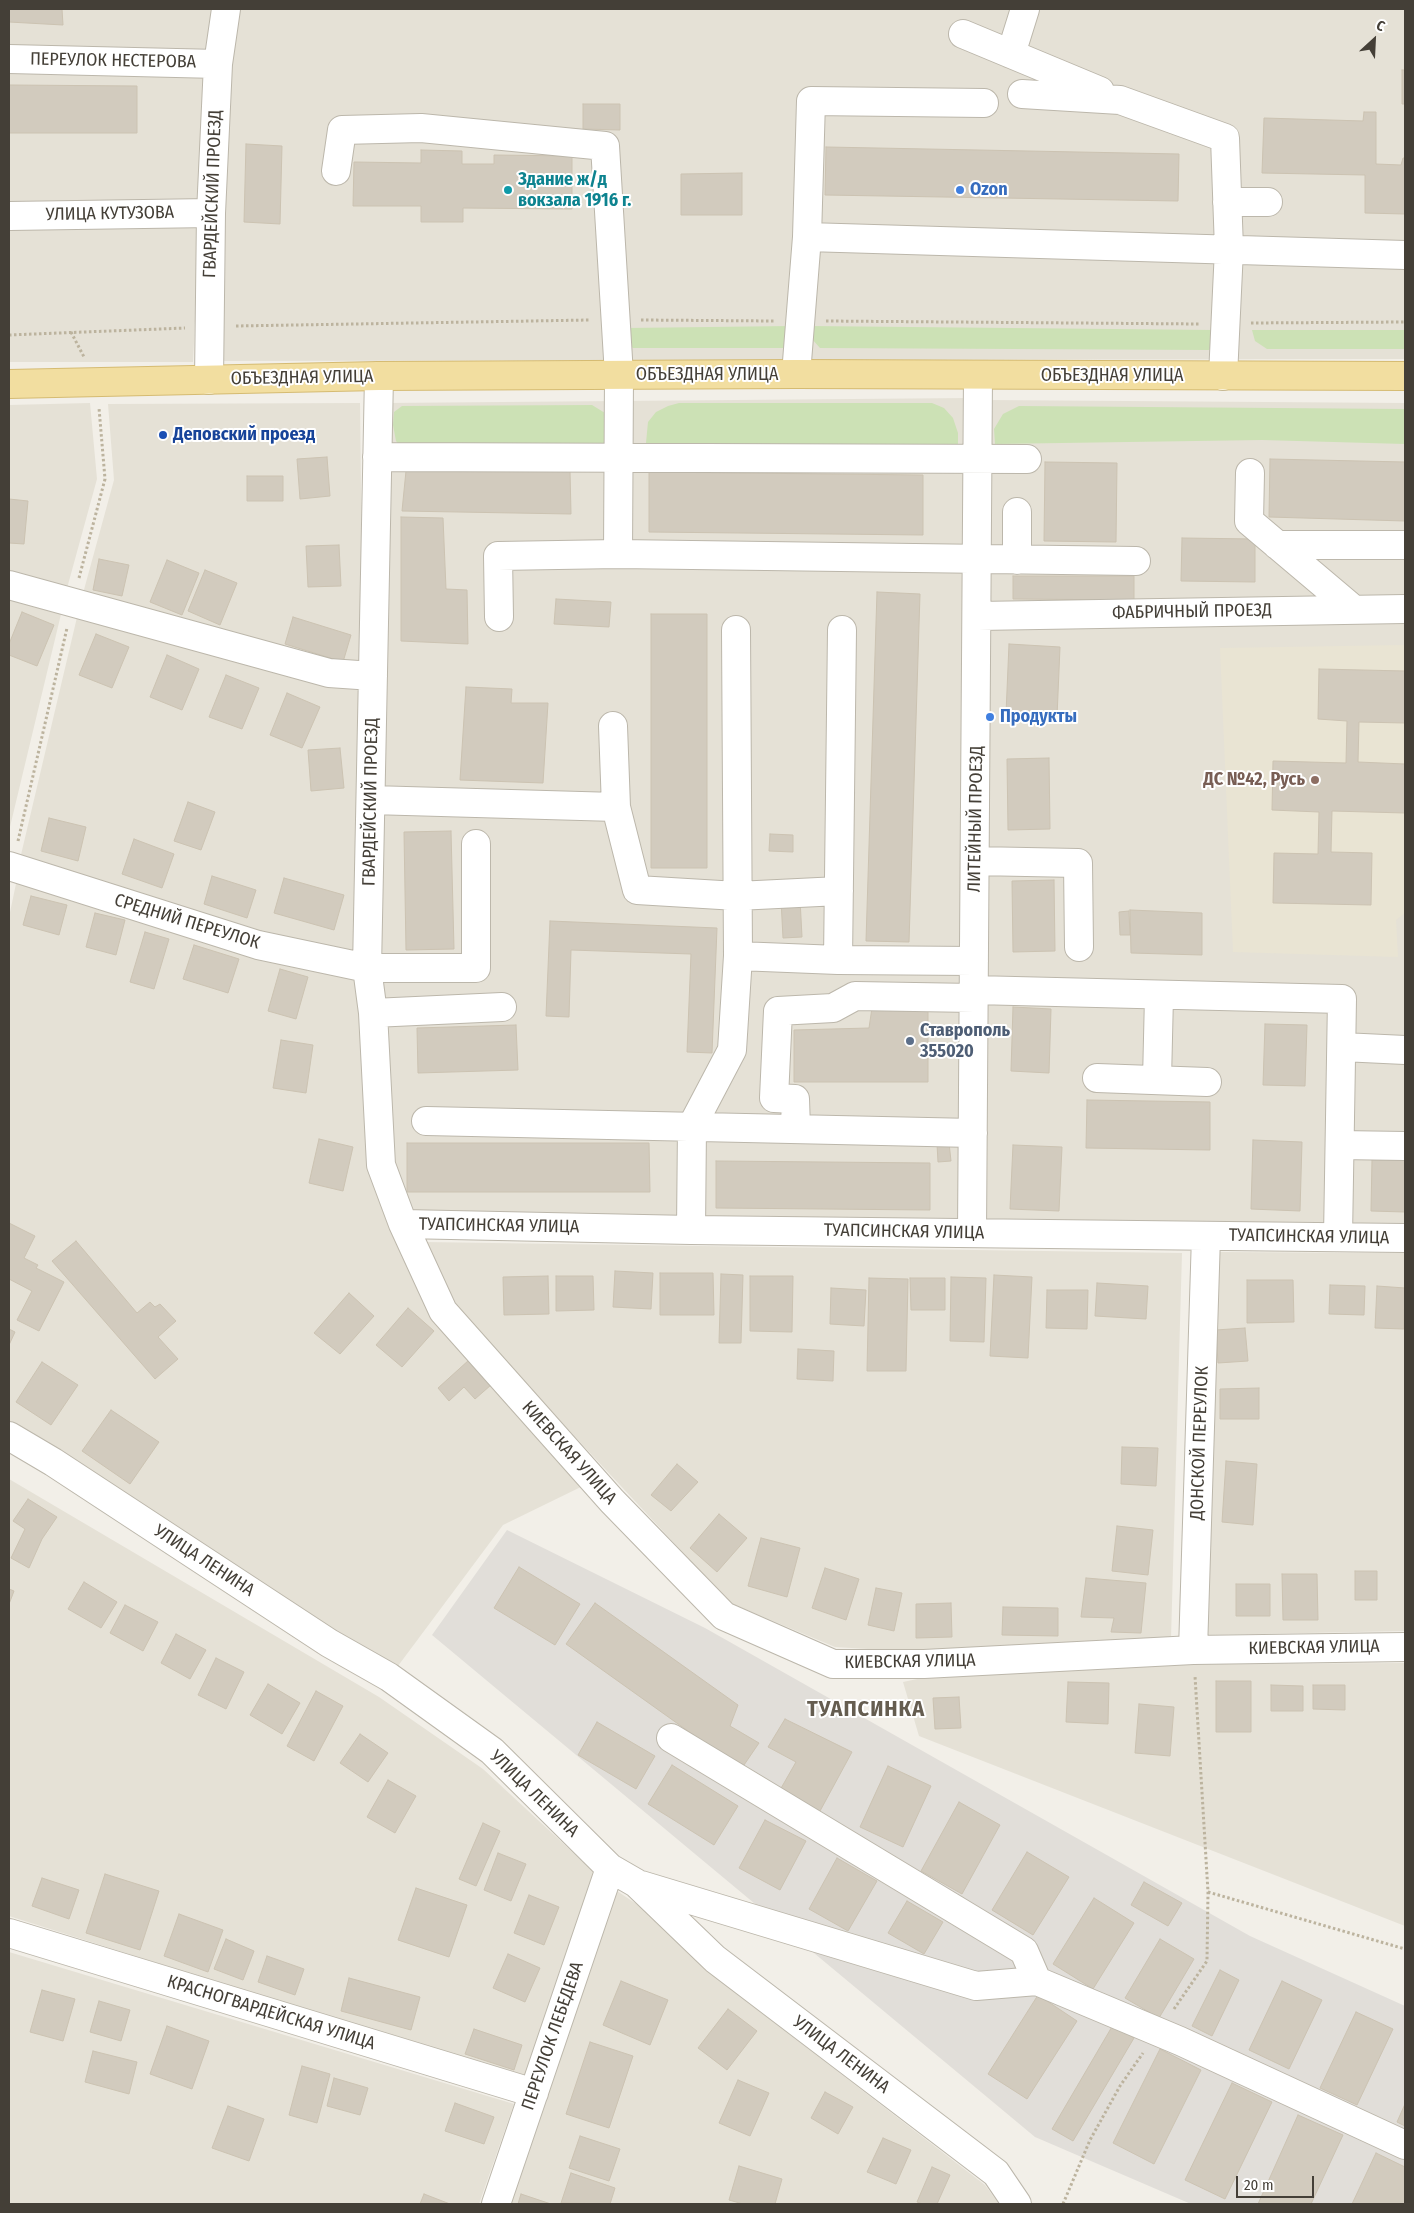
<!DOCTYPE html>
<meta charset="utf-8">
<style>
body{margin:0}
#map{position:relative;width:1414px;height:2213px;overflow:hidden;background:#f2efe8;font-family:"Fira Sans Condensed",sans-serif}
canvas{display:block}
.frame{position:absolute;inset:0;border:10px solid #443f37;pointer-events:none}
.north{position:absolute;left:1349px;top:15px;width:50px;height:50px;-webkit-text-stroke:4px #fff;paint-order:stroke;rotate:25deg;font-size:14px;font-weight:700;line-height:20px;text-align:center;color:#443f37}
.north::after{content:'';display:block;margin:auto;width:18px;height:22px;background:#443f37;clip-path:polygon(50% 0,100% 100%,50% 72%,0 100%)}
.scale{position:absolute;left:1236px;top:2176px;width:78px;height:22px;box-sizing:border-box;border:2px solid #443f37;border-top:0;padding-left:6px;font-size:15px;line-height:18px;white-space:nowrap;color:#443f37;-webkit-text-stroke:4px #fff;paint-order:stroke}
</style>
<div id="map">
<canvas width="1414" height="2213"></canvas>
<div class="frame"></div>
<div class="north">С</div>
<div class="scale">20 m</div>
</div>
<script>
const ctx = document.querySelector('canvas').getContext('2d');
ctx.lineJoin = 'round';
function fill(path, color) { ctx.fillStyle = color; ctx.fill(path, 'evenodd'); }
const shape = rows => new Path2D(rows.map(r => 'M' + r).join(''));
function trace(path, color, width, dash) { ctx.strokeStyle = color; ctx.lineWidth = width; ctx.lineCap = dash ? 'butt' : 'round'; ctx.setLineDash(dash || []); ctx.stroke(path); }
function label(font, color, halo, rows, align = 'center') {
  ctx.font = font + ' "Fira Sans Condensed",sans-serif'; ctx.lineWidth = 4; ctx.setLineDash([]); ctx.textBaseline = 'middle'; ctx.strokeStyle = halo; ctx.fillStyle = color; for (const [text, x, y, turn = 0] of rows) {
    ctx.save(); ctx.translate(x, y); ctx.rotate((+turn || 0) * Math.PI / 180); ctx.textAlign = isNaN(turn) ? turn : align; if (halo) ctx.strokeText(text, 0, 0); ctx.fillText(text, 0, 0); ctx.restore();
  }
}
const residential = shape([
 [9,9,215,9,208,54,193,362,9,362],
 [236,9,1405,9,1405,359,219,361,229,60],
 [969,398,961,1222,408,1216,389,1162,380,1005,386,403],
 [986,400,1405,403,1405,597,988,608],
 [90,403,97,479,66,592,9,576,9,405],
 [360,403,363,667,82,597,114,480,108,404],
 [9,596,62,610,9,831],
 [78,613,363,687,356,955,257,935,20,859],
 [1405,618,1405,1225,983,1222,990,627],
 [17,879,358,974,368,1169,434,1318,587,1484,503,1525,395,1670,9,1422,9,917],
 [424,1242,1182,1253,1171,1638,917,1652,835,1647,730,1603,453,1306],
 [1215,1252,1405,1253,1405,1631,1207,1635],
 [9,1479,379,1697,483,1769,594,1872,526,2080,9,1916],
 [1405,1663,1405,1926,919,1736,903,1682,922,1678,1198,1664],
 [617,1891,644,1909,706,1970,985,2185,999,2204,510,2204],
 [9,1952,514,2104,479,2204,9,2204]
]);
const industrial = shape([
 [507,1530,705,1628,1250,1936,1405,2006,1405,2204,1191,2204,1035,2137,432,1635]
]);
const education = shape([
 [1405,645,1405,913,1396,920,1398,957,1233,952,1220,648]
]);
const green = shape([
 [791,326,790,342,784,348,633,348,628,344,627,328],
 [809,326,1214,330,1214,340,1209,350,820,348,812,339],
 [1252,330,1405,330,1405,349,1267,349,1255,341],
 [679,403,932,403,944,408,953,418,958,433,958,446,650,448,646,443,648,422,656,412,668,406],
 [592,405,605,413,605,447,400,446,396,441,393,425,394,412,402,406],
 [1019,406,1405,409,1405,444,1262,440,995,444,994,429,1003,414]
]);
const building = shape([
 [9,9,62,9,63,25,9,22,9,9],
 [1402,70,1405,70,1405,104,1402,104,1402,70],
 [9,85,137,86,137,133,9,133,9,85],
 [583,104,620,104,620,130,583,129,583,104],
 [1364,112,1376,112,1376,164,1401,165,1403,158,1405,158,1405,214,1365,213,1365,175,1262,173,1264,118,1363,121,1364,112],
 [246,144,282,146,280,224,244,222,246,144],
 [826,147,1179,154,1178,201,825,195,826,147],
 [421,150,462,151,462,164,494,164,494,155,572,156,572,209,463,208,463,222,421,222,421,206,353,206,354,162,421,163,421,150],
 [742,173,742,215,681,215,681,174,742,173],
 [327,457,330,496,300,499,297,459,327,457],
 [1270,459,1405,462,1405,521,1269,517,1270,459],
 [1045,462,1117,463,1116,542,1044,541,1045,462],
 [406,471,570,471,571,514,402,511,406,471],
 [649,472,923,475,923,535,649,532,649,472],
 [247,476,283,476,283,501,247,501,247,476],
 [9,499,28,501,24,544,9,543,9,499],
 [401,517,443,518,446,589,467,590,468,644,401,641,401,517],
 [1182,538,1255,539,1255,582,1181,581,1182,538],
 [339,545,341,586,308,587,306,546,339,545],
 [99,559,129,565,122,596,93,590,99,559],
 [167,560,199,573,182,615,150,602,167,560],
 [205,570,237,583,220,625,188,611,205,570],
 [1013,576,1134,576,1134,600,1013,599,1013,576],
 [877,592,920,594,909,942,866,941,877,592],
 [556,599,611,602,609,627,554,624,556,599],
 [22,612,54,625,37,666,9,655,9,644,22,612],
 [651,614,707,614,707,868,651,868,651,614],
 [293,617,351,635,343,662,285,644,293,617],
 [96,634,129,647,112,688,79,675,96,634],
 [1009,644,1060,647,1057,717,1006,714,1009,644],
 [167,655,199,669,182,710,150,697,167,655],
 [1319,669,1405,671,1405,723,1359,722,1358,762,1405,764,1405,813,1332,811,1331,852,1372,853,1371,905,1273,903,1274,853,1318,854,1319,812,1272,810,1273,761,1346,763,1347,721,1318,719,1319,669],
 [226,675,259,688,242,729,209,717,226,675],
 [466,687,512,689,511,703,548,703,543,783,460,780,466,687],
 [287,693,320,707,302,748,270,735,287,693],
 [340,748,344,788,311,791,308,750,340,748],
 [1049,758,1050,829,1008,830,1007,759,1049,758],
 [188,802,215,812,201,850,174,841,188,802],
 [49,818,86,827,78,861,41,851,49,818],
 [451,831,454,949,406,950,404,832,451,831],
 [770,834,793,835,793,852,769,851,770,834],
 [134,839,174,854,162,888,122,874,134,839],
 [212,876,256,890,247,918,204,904,212,876],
 [284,878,344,895,334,930,274,913,284,878],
 [1054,880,1055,951,1013,952,1012,881,1054,880],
 [31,896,67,905,59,935,23,925,31,896],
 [800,899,802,937,783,938,781,900,800,899],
 [1130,910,1202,913,1202,955,1131,953,1130,910],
 [1129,911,1130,935,1120,935,1119,912,1129,911],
 [95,913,125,920,116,955,86,947,95,913],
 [550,921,717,928,712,1053,687,1052,691,954,571,950,569,1017,546,1016,550,921],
 [145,932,169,939,154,989,130,982,145,932],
 [194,945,239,959,228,993,183,979,194,945],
 [280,969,308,977,296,1019,268,1011,280,969],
 [1013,1007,1051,1009,1049,1073,1011,1071,1013,1007],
 [872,1008,928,1009,928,1082,794,1082,794,1030,869,1028,872,1008],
 [1265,1024,1307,1025,1305,1086,1263,1085,1265,1024],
 [516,1025,518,1070,418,1073,417,1028,516,1025],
 [281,1040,313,1045,306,1093,273,1088,281,1040],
 [1087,1100,1210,1102,1210,1150,1086,1148,1087,1100],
 [319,1139,353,1147,343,1191,309,1183,319,1139],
 [1253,1140,1302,1142,1300,1211,1251,1209,1253,1140],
 [407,1143,649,1143,650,1192,407,1192,407,1143],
 [949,1143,951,1161,938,1162,937,1144,949,1143],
 [1013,1145,1062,1147,1059,1211,1010,1209,1013,1145],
 [1372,1160,1405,1160,1405,1212,1371,1211,1372,1160],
 [716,1161,930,1163,930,1210,716,1208,716,1161],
 [9,1223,35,1236,24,1258,38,1265,36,1268,64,1282,39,1331,17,1320,32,1291,9,1279,9,1223],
 [76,1241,137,1313,150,1302,155,1307,160,1304,176,1321,158,1337,178,1359,155,1379,52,1261,76,1241],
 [615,1271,653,1273,651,1309,613,1307,615,1271],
 [660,1273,713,1273,714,1315,660,1315,660,1273],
 [721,1274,743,1275,741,1343,719,1343,721,1274],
 [994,1275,1032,1277,1028,1358,990,1356,994,1275],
 [548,1276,549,1314,504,1315,503,1277,548,1276],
 [556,1276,593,1276,594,1310,556,1311,556,1276],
 [750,1276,793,1276,792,1332,750,1331,750,1276],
 [951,1277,986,1278,984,1342,950,1341,951,1277],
 [869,1278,908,1279,906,1371,867,1371,869,1278],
 [910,1278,945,1278,945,1310,911,1310,910,1278],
 [1247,1280,1293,1280,1294,1322,1247,1323,1247,1280],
 [1097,1283,1148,1286,1146,1319,1095,1316,1097,1283],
 [1330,1285,1365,1286,1364,1315,1329,1314,1330,1285],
 [1377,1286,1405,1288,1404,1329,1375,1328,1377,1286],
 [831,1288,866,1290,864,1326,830,1324,831,1288],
 [1047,1290,1088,1290,1087,1329,1046,1328,1047,1290],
 [349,1293,374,1316,340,1354,314,1333,349,1293],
 [408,1308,434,1331,402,1367,376,1345,408,1308],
 [1245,1328,1248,1361,1218,1363,1216,1330,1245,1328],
 [9,1329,15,1332,9,1345,9,1329],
 [798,1349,834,1351,833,1381,797,1379,798,1349],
 [469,1360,491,1385,475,1399,464,1387,449,1401,438,1388,469,1360],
 [42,1362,78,1385,51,1425,16,1402,42,1362],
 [1259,1388,1259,1419,1220,1419,1220,1389,1259,1388],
 [111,1410,159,1442,130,1484,82,1451,111,1410],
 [1122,1447,1158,1448,1156,1486,1121,1484,1122,1447],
 [1226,1461,1257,1464,1253,1525,1222,1522,1226,1461],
 [677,1464,698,1482,671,1511,651,1495,677,1464],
 [28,1499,57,1517,42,1539,29,1568,11,1558,25,1529,13,1521,28,1499],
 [719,1514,747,1538,717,1572,690,1548,719,1514],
 [1117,1526,1153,1530,1148,1575,1112,1571,1117,1526],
 [761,1538,800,1548,787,1597,748,1586,761,1538],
 [519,1567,580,1604,555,1645,494,1608,519,1567],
 [825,1568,859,1579,846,1620,812,1608,825,1568],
 [1355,1571,1377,1571,1377,1600,1355,1600,1355,1571],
 [1282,1574,1317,1574,1318,1620,1283,1620,1282,1574],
 [1086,1578,1146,1583,1141,1633,1111,1632,1114,1618,1081,1617,1086,1578],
 [84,1582,117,1602,101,1628,68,1609,84,1582],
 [1236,1584,1270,1584,1270,1616,1236,1616,1236,1584],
 [876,1588,902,1593,894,1631,868,1625,876,1588],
 [9,1589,14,1591,9,1604,9,1589],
 [595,1603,738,1705,730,1726,759,1743,744,1765,709,1746,566,1644,595,1603],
 [951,1603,952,1637,916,1638,916,1604,951,1603],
 [125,1605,158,1622,143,1651,110,1633,125,1605],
 [1003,1607,1058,1608,1058,1636,1002,1635,1003,1607],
 [176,1634,206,1650,190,1679,161,1663,176,1634],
 [216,1658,244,1672,226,1709,198,1695,216,1658],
 [1216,1681,1251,1681,1251,1732,1216,1732,1216,1681],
 [1068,1682,1109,1683,1108,1724,1066,1722,1068,1682],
 [268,1684,300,1703,282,1734,250,1715,268,1684],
 [1271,1685,1303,1686,1303,1711,1271,1711,1271,1685],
 [1313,1685,1345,1685,1345,1710,1313,1709,1313,1685],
 [316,1691,343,1706,314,1761,287,1746,316,1691],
 [959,1697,961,1728,935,1729,933,1698,959,1697],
 [1139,1704,1174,1707,1170,1756,1135,1753,1139,1704],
 [785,1719,852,1752,820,1811,780,1790,796,1762,768,1747,785,1719],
 [597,1722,655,1756,636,1789,578,1755,597,1722],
 [360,1734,388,1753,368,1782,340,1763,360,1734],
 [672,1765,738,1806,714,1845,648,1804,672,1765],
 [888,1766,931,1786,903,1847,860,1827,888,1766],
 [388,1780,416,1796,395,1833,367,1817,388,1780],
 [959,1802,1000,1825,962,1894,921,1871,959,1802],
 [765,1820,806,1841,780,1890,739,1868,765,1820],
 [483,1823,500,1831,476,1886,459,1879,483,1823],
 [1027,1852,1069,1877,1033,1935,992,1910,1027,1852],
 [498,1853,526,1864,511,1901,484,1890,498,1853],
 [837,1858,877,1881,848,1931,809,1909,837,1858],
 [105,1874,159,1891,140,1950,86,1933,105,1874],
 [42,1878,79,1890,69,1919,32,1906,42,1878],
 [1144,1882,1182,1903,1168,1926,1131,1905,1144,1882],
 [416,1888,467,1905,449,1957,398,1940,416,1888],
 [529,1895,559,1907,544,1945,514,1933,529,1895],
 [1094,1898,1134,1923,1093,1989,1053,1964,1094,1898],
 [907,1901,943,1922,924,1954,888,1933,907,1901],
 [179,1914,223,1930,208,1972,164,1956,179,1914],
 [226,1939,254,1951,243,1980,214,1969,226,1939],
 [1160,1939,1194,1959,1159,2018,1125,1998,1160,1939],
 [508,1954,540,1968,525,2002,493,1988,508,1954],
 [267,1956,304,1969,295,1995,258,1982,267,1956],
 [1220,1970,1239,1980,1212,2036,1192,2026,1220,1970],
 [349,1978,420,1997,411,2030,341,2011,349,1978],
 [621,1981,668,2000,650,2045,603,2025,621,1981],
 [1282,1981,1322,2000,1289,2069,1249,2050,1282,1981],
 [42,1990,75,1999,63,2041,30,2032,42,1990],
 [1038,1995,1077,2021,1027,2099,988,2074,1038,1995],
 [99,2001,130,2010,121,2041,90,2032,99,2001],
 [728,2009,757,2031,727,2070,698,2048,728,2009],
 [1356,2012,1393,2029,1357,2105,1320,2088,1356,2012],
 [1113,2025,1134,2038,1073,2141,1052,2129,1113,2025],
 [167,2026,209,2041,192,2089,150,2074,167,2026],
 [474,2029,522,2045,514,2070,465,2054,474,2029],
 [590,2042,633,2056,609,2128,566,2114,590,2042],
 [1160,2049,1201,2070,1154,2164,1113,2143,1160,2049],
 [93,2051,137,2062,129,2094,85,2082,93,2051],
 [302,2066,330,2074,317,2123,289,2115,302,2066],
 [334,2078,368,2088,360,2115,327,2106,334,2078],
 [738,2080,769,2093,750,2136,719,2123,738,2080],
 [1232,2083,1272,2102,1225,2199,1185,2180,1232,2083],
 [825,2092,853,2107,838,2134,811,2118,825,2092],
 [455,2103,494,2117,484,2144,445,2131,455,2103],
 [1405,2104,1405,2126,1397,2122,1405,2104],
 [228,2106,264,2119,249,2161,212,2148,228,2106],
 [1298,2115,1343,2135,1311,2204,1258,2204,1298,2115],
 [580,2136,620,2149,609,2181,569,2168,580,2136],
 [883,2138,911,2150,896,2184,867,2172,883,2138],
 [1376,2153,1405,2167,1405,2204,1352,2204,1376,2153],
 [739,2166,782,2179,775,2204,743,2204,729,2200,739,2166],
 [932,2167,950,2175,937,2204,923,2204,917,2202,932,2167],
 [571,2173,615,2188,610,2204,561,2203,571,2173],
 [424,2194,450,2204,420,2204,424,2194],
 [521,2194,551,2204,518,2204,521,2194]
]);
const path = shape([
 [641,320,775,321],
 [826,321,1200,324],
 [1251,323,1405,322],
 [236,326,590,320],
 [71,332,84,357],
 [9,335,185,328],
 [79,578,105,479,99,408],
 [18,841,67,628],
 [1208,1892,1405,1949],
 [1174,2009,1207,1961,1208,1892,1195,1676],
 [1063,2204,1090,2140,1120,2086,1143,2053]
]);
const minor = shape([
 [963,34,1100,91],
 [1011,54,1025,9],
 [9,59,218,64],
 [1022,94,1120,100,1225,138,1229,249,1223,376],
 [336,171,342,130,421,128,605,146,619,375,618,554,498,556,499,617],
 [1227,202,1268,202],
 [9,216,211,213],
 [807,237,1405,255],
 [796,374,807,237,811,101,984,103],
 [379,376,367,968,373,1013,381,1165,403,1224,443,1311,612,1501,724,1616,833,1664,924,1664,1193,1650,1405,1647],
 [209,380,211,213,218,64,226,9],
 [377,457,1027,459],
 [1250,473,1249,521,1352,608],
 [1017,512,1017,560],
 [1277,545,1405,545],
 [618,554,1136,561],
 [9,585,329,673,373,676],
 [978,616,1405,609],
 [736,630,738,956,838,960,974,961],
 [613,726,616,807],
 [371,800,616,807,637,890,737,896,839,891],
 [975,861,1078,863,1079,947],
 [9,866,258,945,367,968,476,968,476,844],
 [838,960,842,630],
 [974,990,1342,999,1338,1237],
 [373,1013,502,1007],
 [1342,1047,1405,1050],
 [1097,1078,1207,1082],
 [1157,1080,1159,996],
 [426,1121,973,1133],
 [796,1128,795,1099,774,1098,778,1011,833,1008,855,996,974,998],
 [1340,1145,1405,1146],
 [403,1224,691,1230,1405,1238],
 [691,1230,692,1126,732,1050,738,956],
 [972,1233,978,375],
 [9,1436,53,1462,329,1643,389,1677,492,1751,610,1868,636,1883,715,1959,996,2173,1017,2204],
 [1193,1650,1206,1236],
 [671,1738,1024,1951,1037,1981,1180,2041,1405,2145],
 [641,1885,976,1986,1037,1981],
 [9,1933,534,2093],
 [496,2204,610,1868]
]);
const major = shape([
 [9,384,379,376,796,374,1405,376]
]);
const markers = [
 [508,190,5,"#0f9aa8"],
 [960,190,5,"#3f7fe0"],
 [163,435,5,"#1a4fb4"],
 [990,717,5,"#3f7fe0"],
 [1315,780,5,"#8d6e63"],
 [910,1041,5,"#5c6f8a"]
];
const streetNames = [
 ["ПЕРЕУЛОК НЕСТЕРОВА",113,61,1],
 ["ГВАРДЕЙСКИЙ ПРОЕЗД",213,194,-88],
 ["УЛИЦА КУТУЗОВА",110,214,-1],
 ["ОБЪЕЗДНАЯ УЛИЦА",707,375],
 ["ОБЪЕЗДНАЯ УЛИЦА",1112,376],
 ["ОБЪЕЗДНАЯ УЛИЦА",302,378,-1],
 ["ФАБРИЧНЫЙ ПРОЕЗД",1192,612,-1],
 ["ГВАРДЕЙСКИЙ ПРОЕЗД",371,802,-89],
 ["ЛИТЕЙНЫЙ ПРОЕЗД",976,819,-89],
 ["СРЕДНИЙ ПЕРЕУЛОК",187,922,17],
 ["ТУАПСИНСКАЯ УЛИЦА",499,1226,1],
 ["ТУАПСИНСКАЯ УЛИЦА",904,1232,1],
 ["ТУАПСИНСКАЯ УЛИЦА",1309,1237,1],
 ["ДОНСКОЙ ПЕРЕУЛОК",1200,1443,-88],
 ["КИЕВСКАЯ УЛИЦА",569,1453,48],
 ["УЛИЦА ЛЕНИНА",204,1561,33],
 ["КИЕВСКАЯ УЛИЦА",1314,1648,-1],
 ["КИЕВСКАЯ УЛИЦА",910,1662,-1],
 ["УЛИЦА ЛЕНИНА",534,1794,44],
 ["КРАСНОГВАРДЕЙСКАЯ УЛИЦА",271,2013,17],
 ["ПЕРЕУЛОК ЛЕБЕДЕВА",553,2036,-71],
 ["УЛИЦА ЛЕНИНА",841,2055,37]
];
const cultureNames = [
 ["Здание ж/д",518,180],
 ["вокзала 1916 г.",518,201]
];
const shopNames = [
 ["Ozon",970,190],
 ["Продукты",1000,717]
];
const transitNames = [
 ["Деповский проезд",173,435]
];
const educationNames = [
 ["ДС №42, Русь",1305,780]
];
const serviceNames = [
 ["Ставрополь",920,1031],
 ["355020",920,1052]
];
const districtNames = [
 ["ТУАПСИНКА",866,1710]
];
fill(residential, '#e5e1d6');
fill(industrial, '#e1ded9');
fill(education, '#e9e4d3');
fill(green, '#cce1b5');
fill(building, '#d2cbbe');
trace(building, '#ccc3b2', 1);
trace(minor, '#bcb7ab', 30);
trace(major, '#d5bb72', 30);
trace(path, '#bcb39e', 3, [2.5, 2.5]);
trace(minor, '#fff', 28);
trace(major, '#f2dea0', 28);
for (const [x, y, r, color] of markers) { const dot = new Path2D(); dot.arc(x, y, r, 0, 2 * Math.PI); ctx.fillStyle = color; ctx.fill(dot); trace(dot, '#fff', 2); }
label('18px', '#443f37', '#fff', streetNames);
label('bold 18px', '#0d838f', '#fff', cultureNames, 'left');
label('bold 18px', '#366cbe', '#fff', shopNames, 'left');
label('bold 18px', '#164399', '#fff', transitNames, 'left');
label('bold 18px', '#785e54', '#fff', educationNames, 'right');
label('bold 18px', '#4e5e75', '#fff', serviceNames, 'left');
ctx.letterSpacing = '1px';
label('bold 22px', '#655d50', '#fff', districtNames);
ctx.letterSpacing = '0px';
</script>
